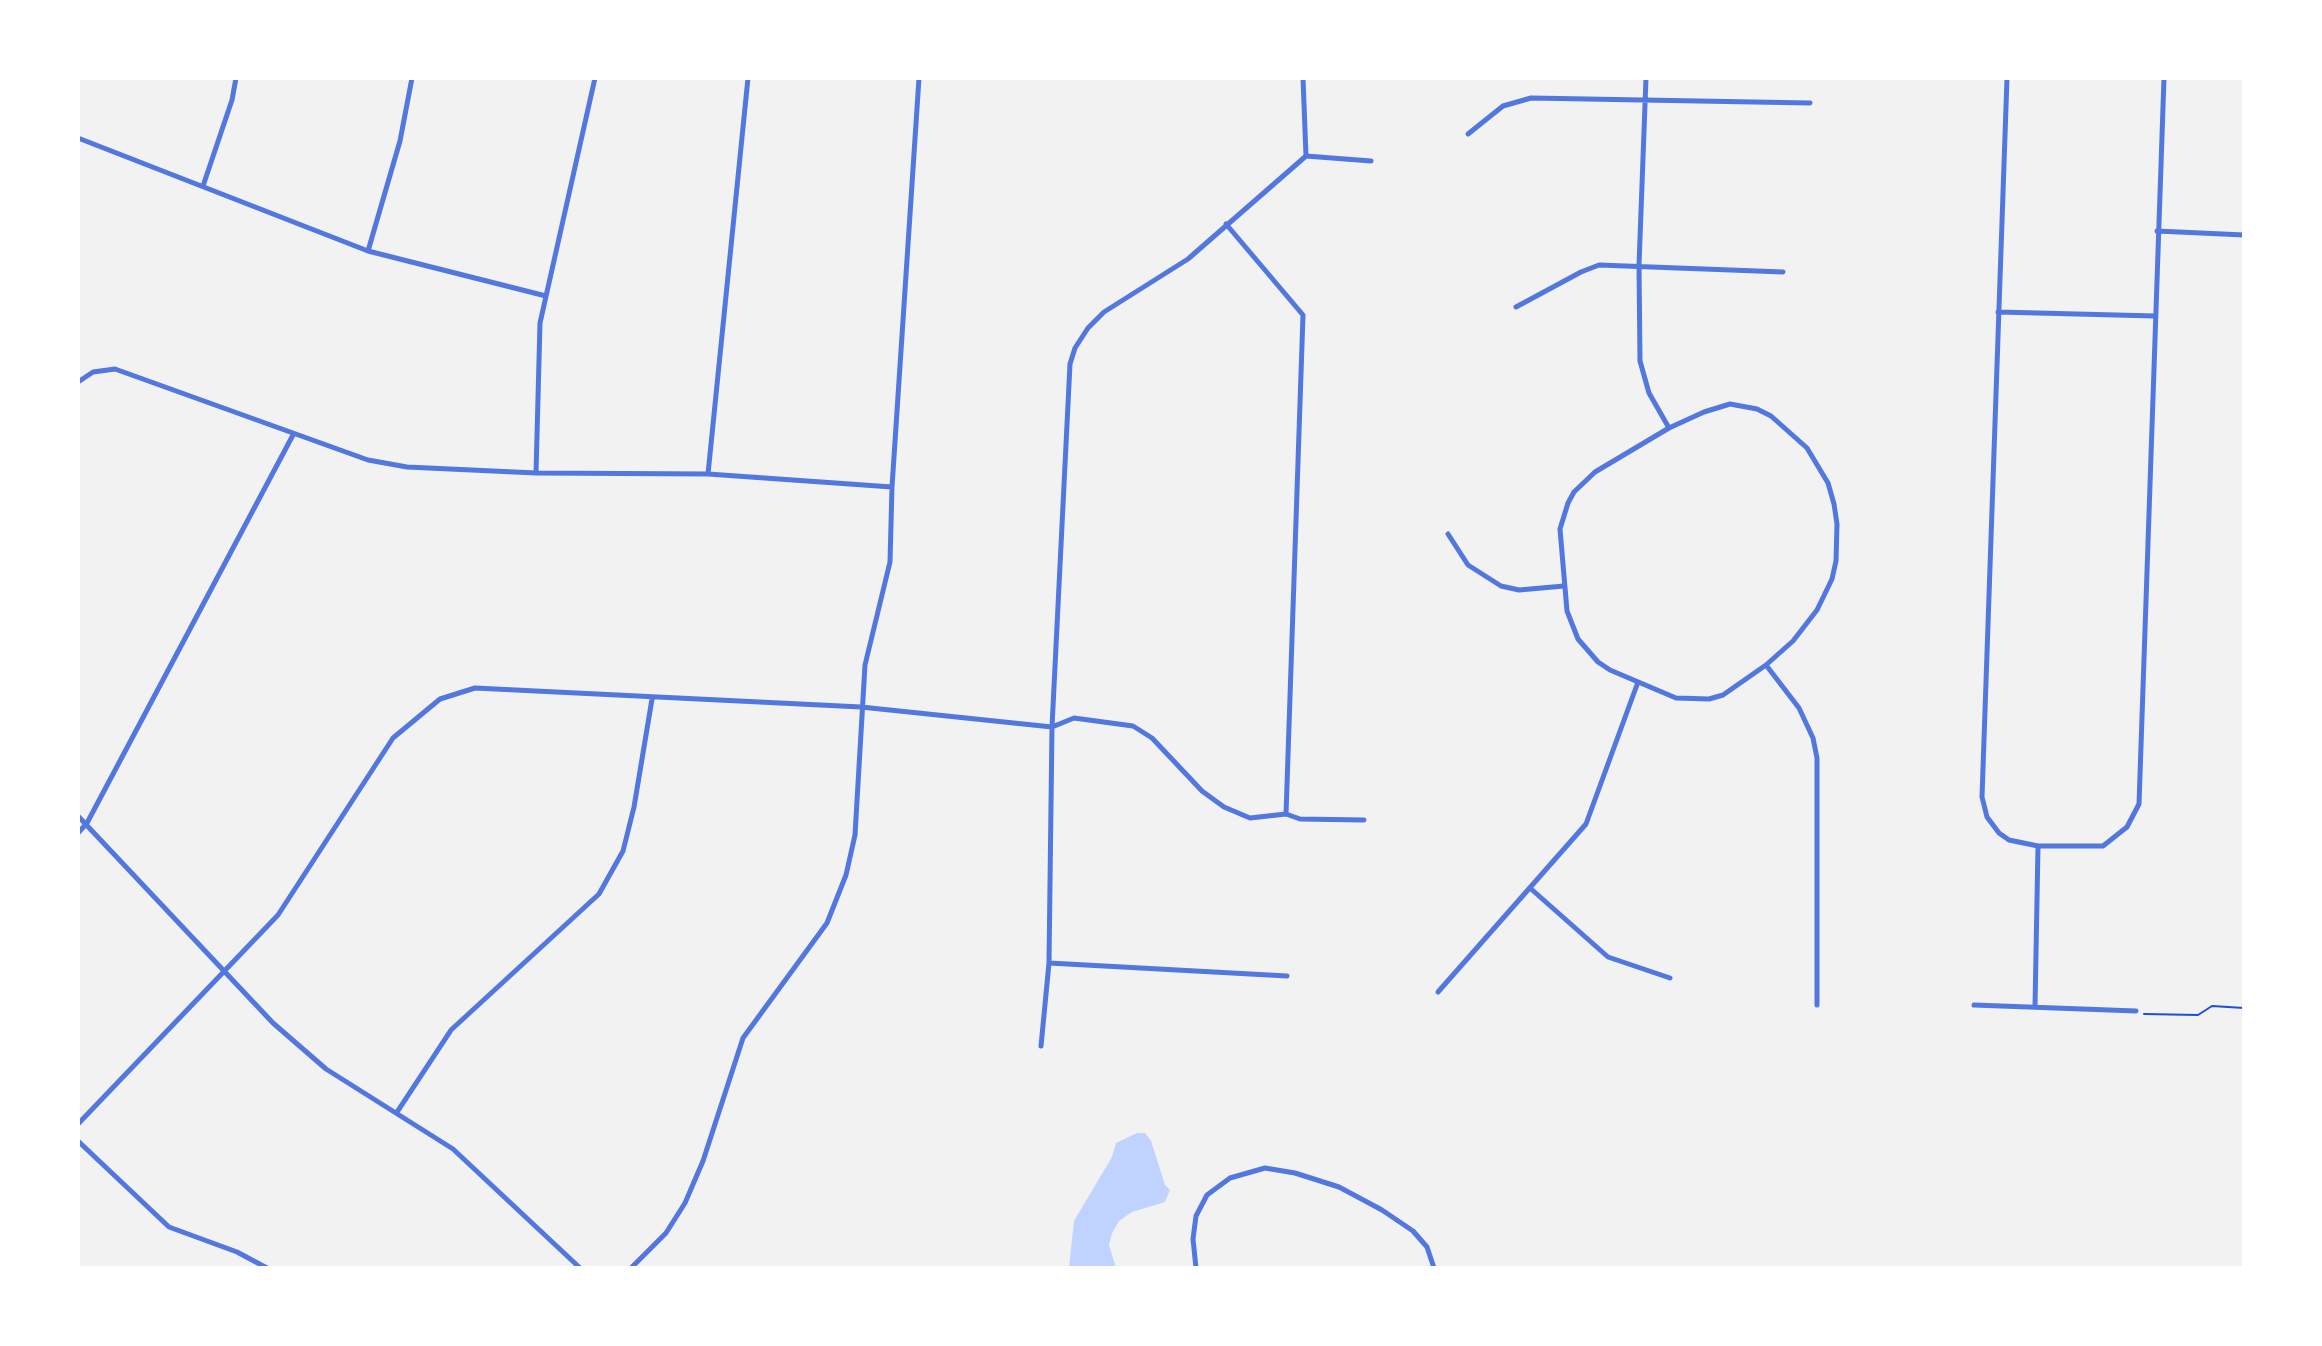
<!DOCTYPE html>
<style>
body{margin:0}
#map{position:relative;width:2322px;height:1346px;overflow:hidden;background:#f2f2f2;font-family:"Titillium Web",sans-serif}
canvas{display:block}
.frame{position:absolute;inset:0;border:80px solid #fff;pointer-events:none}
</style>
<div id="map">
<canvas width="2322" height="1346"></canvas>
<div class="frame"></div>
</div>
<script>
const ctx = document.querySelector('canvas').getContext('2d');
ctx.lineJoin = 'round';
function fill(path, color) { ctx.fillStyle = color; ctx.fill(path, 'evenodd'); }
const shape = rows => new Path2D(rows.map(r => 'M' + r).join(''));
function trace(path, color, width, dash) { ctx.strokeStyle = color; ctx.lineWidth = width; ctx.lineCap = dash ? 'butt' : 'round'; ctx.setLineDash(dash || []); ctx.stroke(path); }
const water = shape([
 [1137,1133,1145,1133,1151,1141,1165,1185,1170,1190,1165,1202,1132,1212,1119,1221,1112,1233,1109,1245,1116,1268,1069,1268,1074,1221,1112,1157,1116,1143]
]);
const path = shape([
 [2144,1014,2198,1015,2212,1006,2244,1008]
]);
const minor = shape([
 [1646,78,1639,265,1640,361,1649,393,1669,428],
 [2007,78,1982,797,1987,817,1999,833,2009,840,2038,846,2103,846,2127,827,2139,804,2164,78],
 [1468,134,1503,106,1531,98,1810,103],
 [78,138,368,251,546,296],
 [1306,156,1371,161],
 [203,186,232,100,236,78],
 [1226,224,1303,315,1286,814],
 [2157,231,2244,235],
 [368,251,400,141,412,78],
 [1516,307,1581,272,1599,265,1783,272],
 [1998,312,2155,316],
 [78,382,93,372,115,369,368,460,407,467,536,473,708,474,892,487],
 [1730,404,1757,409,1771,416,1807,448,1828,483,1834,504,1837,524,1836,561,1832,579,1817,610,1793,641,1766,665,1723,695,1709,699,1676,698,1610,670,1598,662,1578,639,1567,611,1560,529,1568,503,1574,492,1595,472,1669,428,1704,412,1730,404],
 [536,473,540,323,595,78],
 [708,474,748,78],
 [1448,534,1468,565,1501,586,1519,590,1564,586],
 [1766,665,1799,708,1813,738,1817,758,1817,1005],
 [78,816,273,1023,326,1069,453,1149,580,1268],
 [78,833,87,823,293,435],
 [1530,888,1608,957,1670,978],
 [1049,963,1287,976],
 [1438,992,1586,824,1638,682],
 [1974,1005,2136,1011],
 [2035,1007,2038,846],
 [1041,1046,1049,963,1052,727,1070,364,1075,348,1088,328,1104,312,1188,259,1306,156,1303,78],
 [397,1112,451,1030,599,894,623,851,634,807,652,699],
 [78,1124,278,915,393,738,440,699,475,688,861,707,1052,727,1074,718,1133,726,1152,738,1202,791,1224,807,1250,818,1286,814,1300,819,1364,820],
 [78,1141,169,1227,237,1252,267,1268],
 [631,1268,666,1233,685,1203,703,1161,743,1038,827,923,846,875,855,835,865,665,890,562,892,487,919,78],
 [1196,1268,1193,1239,1196,1216,1207,1195,1230,1178,1265,1168,1295,1173,1339,1187,1382,1210,1413,1231,1427,1247,1434,1268]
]);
fill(water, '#bfd3fe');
trace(path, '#1d4ed8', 2);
trace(minor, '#5277de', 5);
</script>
